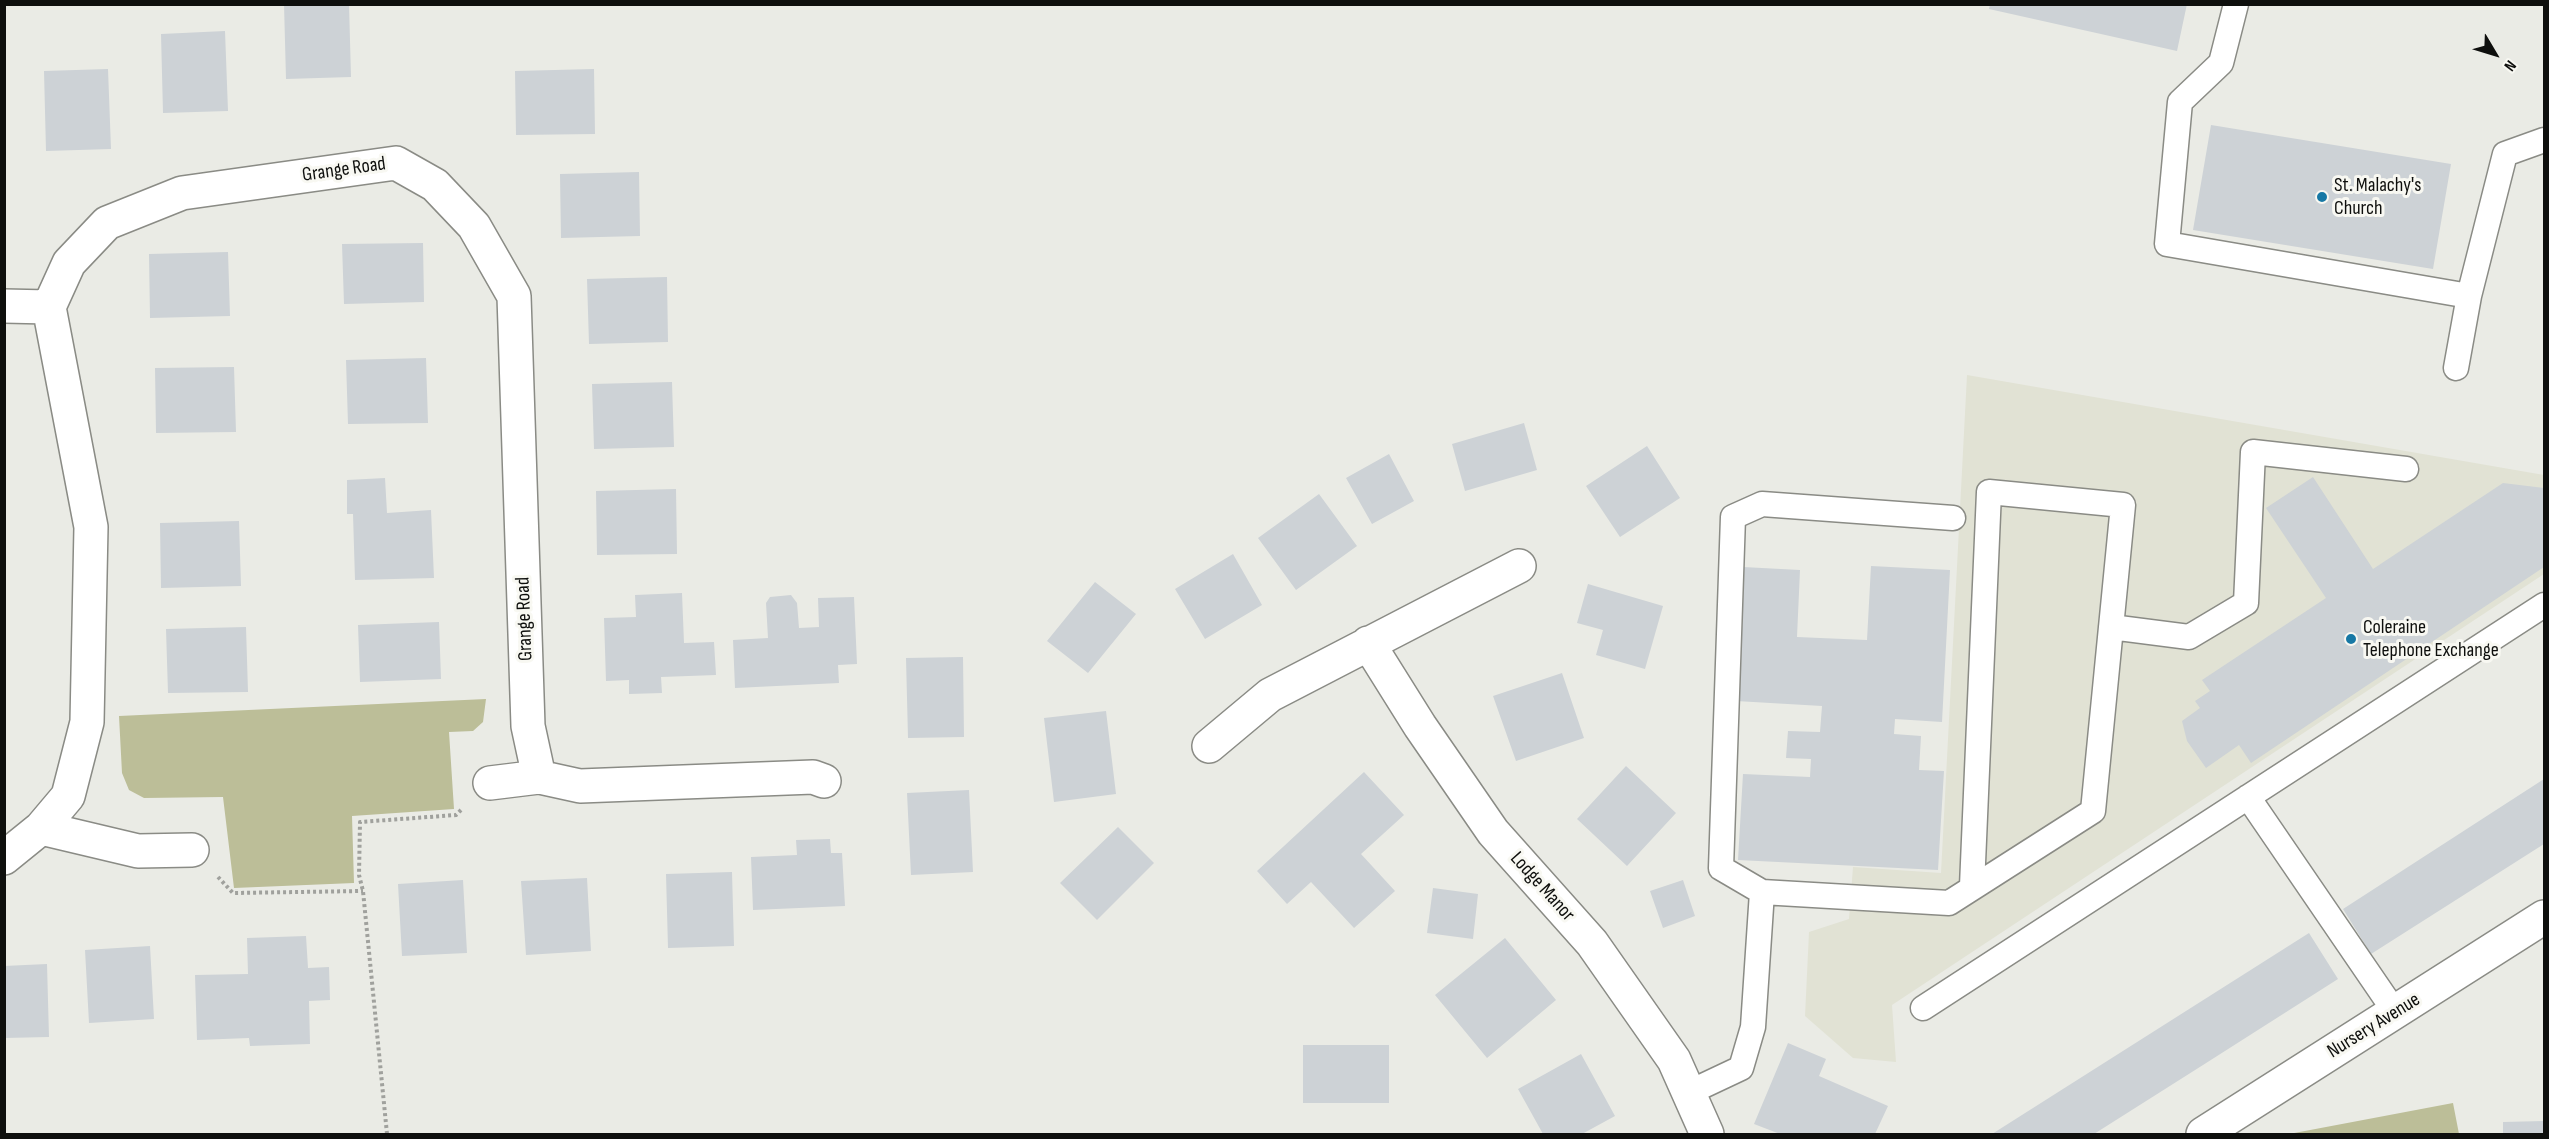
<!DOCTYPE html>
<style>
body{margin:0}
#map{position:relative;width:2549px;height:1139px;overflow:hidden;background:#eaebe5;font-family:"Sofia Sans Condensed",sans-serif}
canvas{display:block}
.frame{position:absolute;inset:0;border:6px solid #0e0f0d;pointer-events:none}
.north{position:absolute;left:2465px;top:24px;width:60px;height:60px;-webkit-text-stroke:4px #f8f8f2;paint-order:stroke;rotate:128deg;font-size:16px;font-weight:700;line-height:24px;text-align:center;color:#0e0f0d}
.north::after{content:'';display:block;margin:auto;width:21px;height:27px;background:#0e0f0d;clip-path:polygon(50% 0,100% 100%,50% 72%,0 100%)}
</style>
<div id="map">
<canvas width="2549" height="1139"></canvas>
<div class="frame"></div>
<div class="north">N</div>
</div>
<script>
const ctx = document.querySelector('canvas').getContext('2d');
ctx.lineJoin = 'round';
function fill(path, color) { ctx.fillStyle = color; ctx.fill(path, 'evenodd'); }
const shape = rows => new Path2D(rows.map(r => 'M' + r).join(''));
function trace(path, color, width, dash) { ctx.strokeStyle = color; ctx.lineWidth = width; ctx.lineCap = dash ? 'butt' : 'round'; ctx.setLineDash(dash || []); ctx.stroke(path); }
function label(font, color, halo, rows, align = 'center') {
  ctx.font = font + ' "Sofia Sans Condensed",sans-serif'; ctx.lineWidth = 6; ctx.setLineDash([]); ctx.textBaseline = 'middle'; ctx.strokeStyle = halo; ctx.fillStyle = color; for (const [text, x, y, turn = 0] of rows) {
    ctx.save(); ctx.translate(x, y); ctx.rotate((+turn || 0) * Math.PI / 180); ctx.textAlign = isNaN(turn) ? turn : align; if (halo) ctx.strokeText(text, 0, 0); ctx.fillText(text, 0, 0); ctx.restore();
  }
}
const built = shape([
 [1967,375,2544,475,2544,574,1892,1005,1896,1062,1853,1058,1805,1016,1809,932,1849,919,1853,867,1941,873]
]);
const green = shape([
 [486,699,483,722,473,731,449,732,454,809,352,816,354,883,234,888,223,797,144,798,129,790,122,773,119,716],
 [2453,1103,2459,1134,2289,1134]
]);
const building = shape([
 [284,4,349,4,351,77,286,79],
 [1990,4,2187,4,2177,51,1989,9],
 [225,31,228,111,163,113,161,34],
 [108,69,111,149,46,151,44,71],
 [594,69,595,134,516,135,515,71],
 [2211,125,2451,164,2433,269,2193,230],
 [639,172,640,236,561,238,560,174],
 [423,243,424,302,344,304,342,244],
 [228,252,230,316,150,318,149,254],
 [667,277,668,342,589,344,587,279],
 [426,358,428,423,348,424,346,360],
 [234,367,236,432,156,433,155,368],
 [672,382,674,447,594,449,592,384],
 [1524,423,1537,470,1465,491,1452,444],
 [1647,446,1680,498,1620,537,1586,486],
 [1389,454,1414,501,1372,524,1346,478],
 [2313,477,2373,569,2503,483,2544,488,2544,567,2251,763,2239,745,2206,768,2187,741,2182,721,2200,708,2195,701,2210,691,2202,680,2326,598,2266,508],
 [385,478,387,513,431,510,434,578,355,580,353,514,347,514,347,480],
 [676,489,677,554,597,555,596,491],
 [1319,494,1357,546,1296,590,1258,538],
 [239,521,241,586,161,588,160,523],
 [1233,554,1262,605,1205,639,1175,589],
 [1871,566,1950,570,1942,722,1895,719,1894,734,1921,736,1919,770,1944,771,1938,870,1738,860,1743,774,1810,777,1811,759,1786,758,1788,731,1820,732,1822,706,1736,701,1743,567,1800,570,1797,637,1867,640],
 [1095,582,1136,614,1088,673,1047,641],
 [1588,584,1663,606,1645,669,1596,655,1603,630,1577,623],
 [682,593,684,643,714,642,716,675,661,677,662,693,629,694,629,680,606,681,604,618,636,617,635,595],
 [791,595,797,603,799,628,819,627,818,598,854,597,857,664,838,665,839,683,735,688,733,640,768,638,766,603,770,597],
 [439,622,441,679,360,682,358,625],
 [246,627,248,692,168,693,166,629],
 [963,657,964,737,908,738,906,658],
 [1562,673,1584,738,1516,761,1493,696],
 [1106,711,1116,794,1054,802,1044,718],
 [1626,766,1676,813,1627,866,1577,819],
 [1364,772,1404,815,1361,854,1395,891,1354,928,1311,882,1287,904,1257,871],
 [2544,779,2544,844,2371,954,2343,909],
 [969,790,973,872,911,875,907,793],
 [1118,827,1154,863,1097,920,1060,883],
 [830,839,831,853,842,853,845,906,753,910,751,857,797,855,796,840],
 [732,872,734,946,668,948,666,874],
 [587,878,591,951,526,955,521,881],
 [463,880,467,953,402,956,398,884],
 [1683,880,1695,916,1663,928,1650,891],
 [1433,888,1478,894,1473,939,1427,933],
 [2309,933,2338,979,2203,1065,2094,1134,1992,1134],
 [306,936,308,968,329,967,330,1000,309,1001,310,1044,250,1046,249,1038,197,1040,195,975,248,974,247,938],
 [1505,938,1556,1000,1487,1058,1435,995],
 [150,946,154,1019,89,1023,85,950],
 [47,964,49,1037,4,1038,4,966],
 [1788,1043,1826,1059,1819,1076,1888,1106,1875,1134,1780,1134,1754,1124],
 [1303,1045,1389,1045,1389,1103,1303,1103],
 [1581,1054,1615,1116,1582,1134,1543,1134,1518,1089],
 [2544,1121,2544,1134,2503,1134,2503,1122]
]);
const path = shape([
 [218,877,233,893,363,891],
 [387,1134,363,891,359,875,360,822,456,815,463,808]
]);
const lane = shape([
 [2236,4,2221,63,2180,102,2167,244,2469,296],
 [2456,368,2469,296,2505,154,2544,140],
 [2111,627,2189,637,2246,603,2253,452,2406,469],
 [2248,797,2395,1012],
 [1762,892,1949,903,2093,811,2123,505,1989,492,1972,886],
 [1923,1008,2544,605],
 [1688,1093,1741,1068,1753,1027,1762,892,1721,868,1733,517,1762,504,1953,518]
]);
const street = shape([
 [4,306,49,307],
 [1368,643,1420,726,1493,832,1592,943,1674,1060,1707,1134],
 [1209,746,1270,695,1519,566],
 [490,783,539,777],
 [41,828,138,851,192,850],
 [4,858,41,828,68,796,87,722,91,527,49,307,69,263,107,223,182,193,396,163,435,185,474,226,514,296,528,726,539,777,580,786,813,777,824,781]
]);
const primary = shape([
 [2203,1134,2544,917]
]);
const markers = [
 [2322,197,6,"#1778a5"],
 [2351,639,6,"#1778a5"]
];
const streetNames = [
 ["Grange Road",344,170,-8],
 ["Grange Road",525,619,-92],
 ["Lodge Manor",1542,887,48],
 ["Nursery Avenue",2374,1026,-32]
];
const poiNames = [
 ["St. Malachy's",2334,186],
 ["Church",2334,209],
 ["Coleraine",2363,628],
 ["Telephone Exchange",2363,651]
];
fill(built, '#e1e2d4');
fill(green, '#bcbe98');
fill(building, '#cdd2d6');
trace(lane, '#8a8b85', 27);
trace(street, '#8a8b85', 36);
trace(primary, '#8a8b85', 36);
trace(path, '#a0a19d', 4, [3, 3]);
trace(lane, '#fff', 24);
trace(street, '#fff', 33);
trace(primary, '#fff', 33);
for (const [x, y, r, color] of markers) { const dot = new Path2D(); dot.arc(x, y, r, 0, 2 * Math.PI); ctx.fillStyle = color; ctx.fill(dot); trace(dot, '#f8f8f2', 2); }
label('20px', '#0e0f0d', '#f8f8f2', streetNames);
label('20px', '#0e0f0d', '#f8f8f2', poiNames, 'left');
</script>
